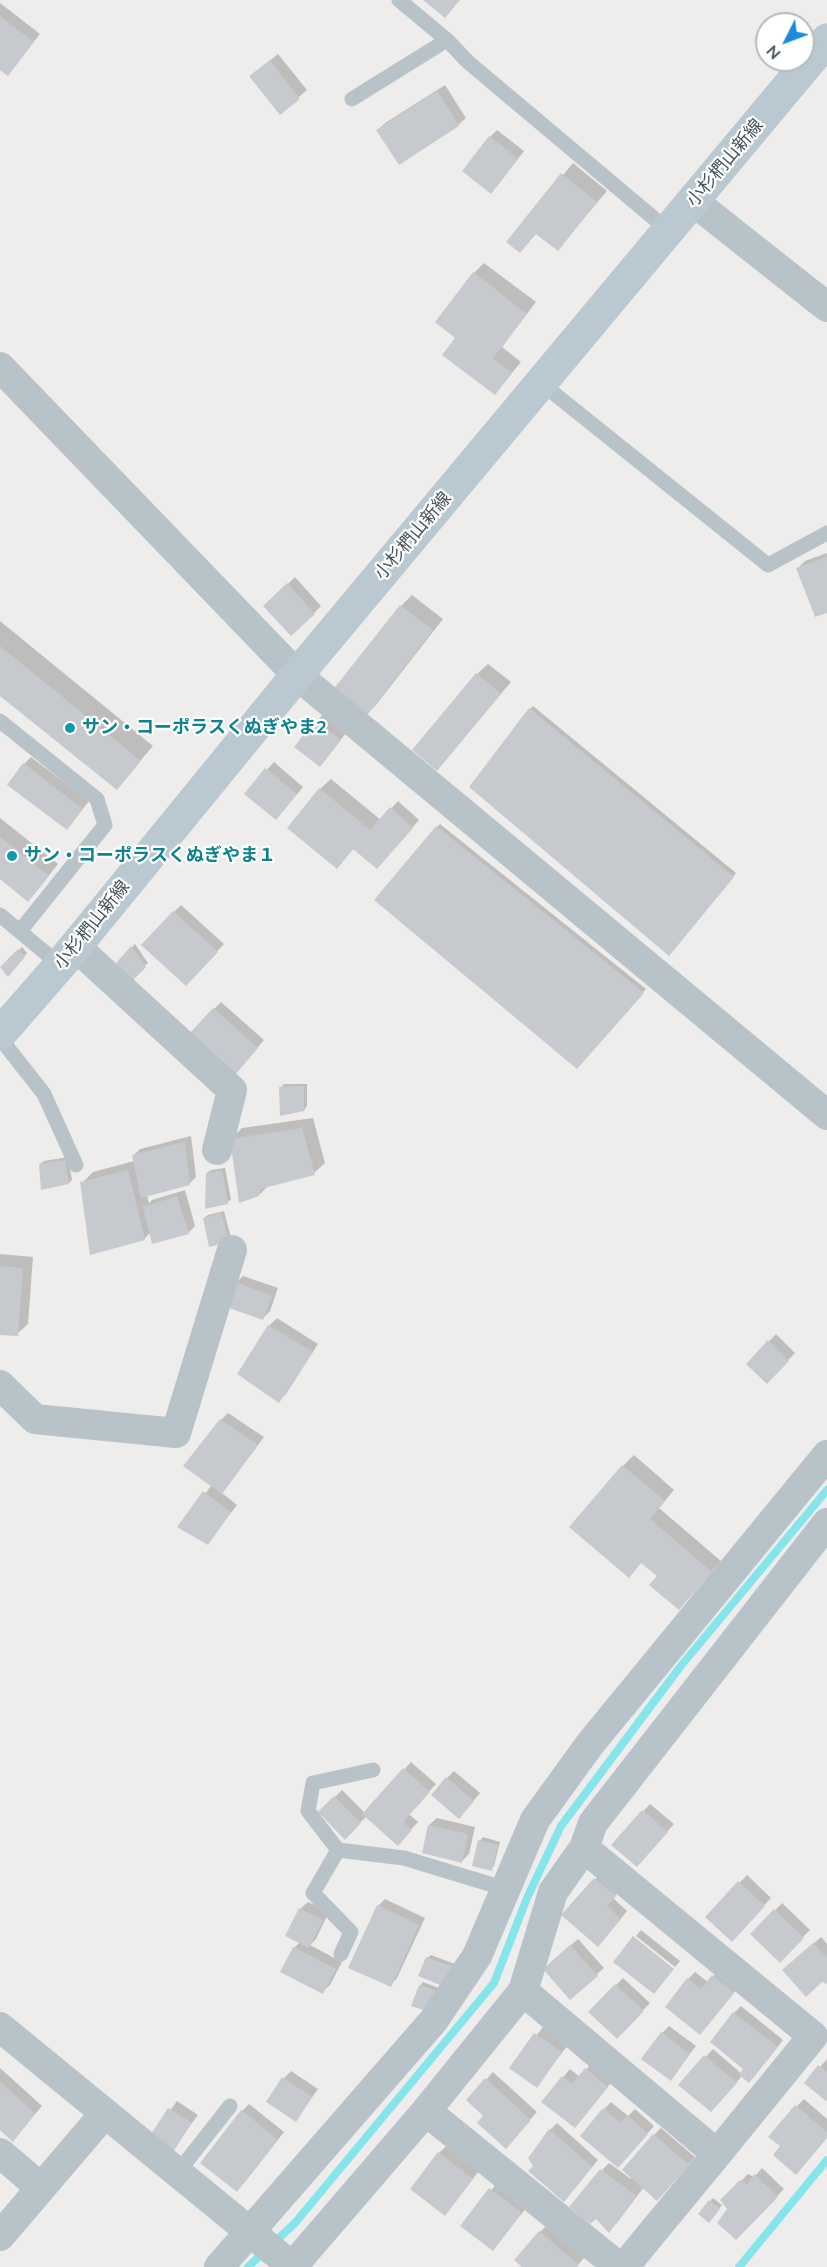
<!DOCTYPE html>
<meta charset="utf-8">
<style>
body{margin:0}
#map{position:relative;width:827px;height:2267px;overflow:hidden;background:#efecec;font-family:Mulish,sans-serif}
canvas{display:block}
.north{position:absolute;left:755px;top:12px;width:60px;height:60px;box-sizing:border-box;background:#fff;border:2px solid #b5babd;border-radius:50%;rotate:228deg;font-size:16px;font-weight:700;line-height:24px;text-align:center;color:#455259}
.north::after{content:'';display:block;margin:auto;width:21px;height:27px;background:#198adc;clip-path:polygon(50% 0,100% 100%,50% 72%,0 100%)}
</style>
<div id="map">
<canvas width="827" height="2267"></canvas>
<div class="north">N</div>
</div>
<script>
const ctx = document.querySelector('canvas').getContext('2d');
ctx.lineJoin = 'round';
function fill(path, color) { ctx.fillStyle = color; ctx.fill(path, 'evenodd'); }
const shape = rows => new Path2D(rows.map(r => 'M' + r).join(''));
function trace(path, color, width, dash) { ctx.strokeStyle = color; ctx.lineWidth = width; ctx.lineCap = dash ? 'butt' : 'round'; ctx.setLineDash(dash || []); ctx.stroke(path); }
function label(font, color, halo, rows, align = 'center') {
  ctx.font = font + ' Mulish,"Noto Sans JP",sans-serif'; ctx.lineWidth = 4.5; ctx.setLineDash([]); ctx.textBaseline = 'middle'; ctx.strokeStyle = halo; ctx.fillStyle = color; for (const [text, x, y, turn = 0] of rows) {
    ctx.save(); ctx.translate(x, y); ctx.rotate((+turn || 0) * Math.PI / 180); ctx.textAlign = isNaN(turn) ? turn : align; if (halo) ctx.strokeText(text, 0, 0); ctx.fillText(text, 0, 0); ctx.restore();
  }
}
const shadow = shape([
 [0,3,40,34,8,74,0,68],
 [278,54,307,90,280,113,251,76],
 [445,85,466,118,458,125,399,163,378,130,385,123],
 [497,130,524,151,498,185,490,137],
 [573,163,607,191,558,249,537,233,520,251,508,242],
 [484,263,536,302,502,347,521,362,495,394,458,338,474,273],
 [827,553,827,611,798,568,805,561],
 [295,577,321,606,314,613,265,606],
 [412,595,443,619,376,705,365,716,334,691,401,606],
 [0,621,153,746,117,788,0,694],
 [488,664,511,682,437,769,477,674],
 [533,706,736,873,672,951,530,709],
 [323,714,347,732,320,765,297,747],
 [31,757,89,801,74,820,24,764],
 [274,762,303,787,283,811,246,793],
 [331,779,381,820,398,801,419,820,384,860,354,848,337,867,320,789],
 [0,818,58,864,38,889,0,878],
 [440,824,646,989,580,1064,437,827],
 [181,905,224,944,193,977,174,912],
 [135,944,148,963,131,979,118,963],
 [22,947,27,953,8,975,2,967],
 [221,1002,264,1040,241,1067,214,1009],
 [284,1084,307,1084,307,1106,304,1110,281,1087],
 [313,1118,325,1163,314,1173,269,1185,259,1195,231,1139,242,1128],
 [191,1136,196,1177,189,1184,147,1195,149,1203,152,1200,185,1190,195,1226,188,1233,151,1232,144,1239,82,1183,93,1172,134,1161,133,1156,140,1149],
 [68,1157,72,1180,69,1183,40,1164,44,1161],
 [225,1168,231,1199,227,1203,207,1173,211,1170],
 [224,1211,231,1238,228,1241,204,1218,208,1215],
 [0,1254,33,1257,28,1324,17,1334,0,1333],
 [243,1276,278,1288,270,1311,263,1318,236,1283],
 [277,1318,318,1344,286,1394,279,1401,239,1374,269,1326],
 [776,1334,795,1353,767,1382,748,1364],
 [228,1413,264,1437,222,1493,237,1505,208,1543,179,1527,212,1485,221,1420],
 [634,1455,674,1490,659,1508,721,1561,679,1608,659,1576,642,1562,629,1576,623,1466],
 [411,1762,436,1784,409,1814,418,1822,405,1836,367,1816,345,1837,320,1812,342,1790,365,1813],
 [454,1771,480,1793,466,1810,447,1778],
 [650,1804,674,1824,644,1858,613,1845],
 [437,1818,475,1827,469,1854,462,1861,424,1852,429,1825],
 [483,1837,500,1842,494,1866,491,1869,480,1841],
 [602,1872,622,1888,613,1898,627,1911,605,1938,564,1915],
 [747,1875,771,1898,739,1932,707,1917],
 [385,1899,425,1918,397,1978,390,1986,378,1906],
 [308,1902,329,1912,316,1939,310,1945,342,1962,330,1985,322,1992,294,1948,300,1942,300,1909],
 [782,1903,810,1930,780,1960,753,1934],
 [641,1930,680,1961,675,1967,636,1936],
 [821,1937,827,1944,827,1983,792,1963],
 [578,1939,604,1968,570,1998,552,1962],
 [431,1955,455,1964,448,1982,427,1958],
 [720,1969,740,1985,707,2026,688,1979,695,1972,708,1982],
 [623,1978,650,2003,617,2037,590,2012],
 [423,1982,439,1988,429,2011,420,1986],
 [741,2006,783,2040,756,2074,742,2076,718,2103,681,2084,713,2049,742,2074,745,2069,734,2013],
 [669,2026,696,2046,670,2079,662,2033],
 [543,2027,568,2045,537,2086,511,2068],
 [827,2059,827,2100,806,2083],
 [593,2062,614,2079,582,2119,543,2101,570,2069,580,2077],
 [0,2068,42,2106,13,2140,0,2128],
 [291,2071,318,2089,296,2120,284,2078],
 [493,2072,537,2112,513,2139,485,2115,486,2080],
 [804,2099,827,2119,827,2137,782,2146,797,2106],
 [177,2101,198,2115,172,2150,151,2136],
 [611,2102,628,2116,635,2109,654,2126,625,2159,604,2109],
 [249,2104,284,2132,244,2183,242,2111],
 [557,2123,598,2160,571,2193,535,2166,550,2130],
 [661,2128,695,2157,664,2192,644,2187,616,2224,602,2170,609,2163,631,2179,654,2135],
 [446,2146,479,2171,452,2206,439,2153],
 [762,2168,784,2189,736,2238,729,2209,722,2201,748,2174,754,2177],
 [498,2182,528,2206,493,2249,462,2225],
 [713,2198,722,2205,712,2218,700,2214],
 [547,2225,585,2257,576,2267,524,2267,540,2232]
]);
const stream = shape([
 [248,2267,295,2223,494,1983,527,1898,561,1826,680,1667,827,1490],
 [739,2267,827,2160]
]);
const building = shape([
 [423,0,460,0,445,18],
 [0,16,34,42,8,76,0,70],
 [270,60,300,99,280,115,249,76],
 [437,91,459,126,399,165,376,130],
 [489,136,518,159,491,194,462,171],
 [561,173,597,202,558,251,536,234,520,253,506,242],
 [473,272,527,314,493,358,512,373,495,395,442,355,455,338,435,322],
 [827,557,827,613,815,617,796,568],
 [287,583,315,614,291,636,263,606],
 [400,605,433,630,365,718,332,691],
 [0,646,141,761,117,790,0,696],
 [476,673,501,694,437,771,412,750],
 [529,708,734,877,669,956,469,787],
 [315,720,341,740,320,767,294,747],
 [23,763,83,809,67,830,7,785],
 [265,768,297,794,276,820,244,794],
 [319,788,370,830,390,807,413,828,377,869,353,849,337,869,287,828],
 [436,826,644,993,577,1069,374,900],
 [0,837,49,876,28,902,0,879],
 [173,911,218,952,186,986,141,945],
 [131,946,146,967,131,982,116,963],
 [18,949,25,957,8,977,0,967],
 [213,1008,258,1048,234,1076,188,1035],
 [304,1086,304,1111,280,1116,279,1087],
 [302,1128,315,1175,260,1189,259,1196,239,1203,230,1139],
 [185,1142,190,1185,141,1198,132,1155],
 [65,1160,69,1184,41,1190,39,1164],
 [128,1170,145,1240,90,1255,80,1182],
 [222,1170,228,1204,205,1209,206,1173],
 [177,1196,189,1234,152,1244,143,1207],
 [221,1213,229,1242,209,1247,203,1218],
 [0,1266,23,1268,18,1336,0,1335],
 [235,1282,272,1296,263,1320,226,1307],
 [268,1325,313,1352,279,1403,237,1374],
 [768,1340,789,1361,767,1384,746,1364],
 [220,1419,258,1445,222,1494,183,1466],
 [622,1465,665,1501,650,1519,712,1572,679,1610,649,1585,657,1576,641,1563,629,1578,569,1527],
 [203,1491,231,1512,208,1545,177,1527],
 [403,1768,430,1792,403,1822,412,1830,398,1846,362,1814],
 [446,1777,474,1801,459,1819,431,1795],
 [334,1796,361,1823,345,1840,318,1812],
 [642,1810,668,1832,637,1867,611,1845],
 [428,1825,468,1834,462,1863,422,1853],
 [478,1840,498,1845,492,1871,472,1866],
 [594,1878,616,1896,607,1906,621,1919,598,1947,561,1915],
 [738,1881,765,1906,732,1942,705,1917],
 [377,1905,419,1925,391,1987,348,1968],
 [299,1908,323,1920,309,1948,285,1936],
 [774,1909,804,1938,780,1963,750,1934],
 [633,1936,674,1969,654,1994,613,1962],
 [813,1943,827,1958,827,1984,822,1982,806,1997,782,1970],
 [570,1945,598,1976,570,2000,543,1969],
 [293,1947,336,1969,323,1994,280,1972],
 [426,1957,453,1967,445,1987,418,1976],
 [712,1975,734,1993,700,2035,665,2007,687,1978,701,1989],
 [615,1984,644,2011,617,2039,588,2012],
 [419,1985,437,1991,430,2012,411,2006],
 [733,2012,778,2047,749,2083,739,2075,743,2069,710,2042],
 [661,2032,690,2054,671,2081,641,2059],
 [534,2033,562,2052,537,2088,509,2068],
 [704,2055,737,2083,711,2112,678,2085],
 [818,2065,827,2072,827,2102,804,2083],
 [585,2068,608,2087,575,2128,541,2102,562,2076,572,2084],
 [282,2077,312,2097,296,2122,266,2102],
 [485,2078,531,2120,506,2149,477,2123,483,2116,466,2100],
 [0,2081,35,2114,13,2142,0,2130],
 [795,2105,827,2132,827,2138,796,2175,773,2155,780,2146,768,2137],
 [168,2108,192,2123,173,2152,149,2137],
 [603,2108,620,2123,627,2115,648,2134,618,2168,580,2136],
 [241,2110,278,2140,237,2192,200,2163],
 [549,2129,592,2167,564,2202,528,2171,533,2166,528,2158],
 [653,2134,689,2165,657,2201,622,2170],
 [438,2152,473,2179,445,2216,410,2189],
 [600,2169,637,2196,609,2233,596,2219,590,2224,569,2207],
 [754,2174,778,2197,736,2240,717,2223,727,2209,720,2200,740,2180,747,2184],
 [489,2188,522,2213,493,2251,460,2226],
 [709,2200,720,2209,709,2223,698,2214],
 [539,2231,579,2265,577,2267,522,2267,514,2260]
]);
const service = shape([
 [399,0,447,40],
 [352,99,447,40,468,62,669,231],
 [541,383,768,565,827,533],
 [0,721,97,799,105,825,20,931],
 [0,915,60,965],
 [0,1038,44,1094,76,1165],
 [338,1850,308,1811,313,1783,373,1770],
 [341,1954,351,1932,313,1893,338,1850,404,1858,506,1889],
 [178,2172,230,2106]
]);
const minor = shape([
 [693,201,827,307],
 [0,367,297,675,827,1115],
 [75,946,232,1090,217,1150],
 [0,1385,35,1419,176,1433,232,1250],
 [584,1848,593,1823,827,1523],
 [0,2027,293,2267],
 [426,2111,619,2267],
 [0,2153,41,2188],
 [0,2236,105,2113],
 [219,2267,434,2020,477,1956,535,1820,590,1744,827,1455],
 [292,2267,426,2111,523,1991,717,2154,813,2036,584,1848,553,1892,523,1991],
 [624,2267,717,2154]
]);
const secondary = shape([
 [0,1034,60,965,297,675,827,40]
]);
const markers = [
 [70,728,6,"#0f9aa8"],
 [12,856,6,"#0f9aa8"]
];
const streetNames = [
 ["小杉椚山新線",725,163,-50],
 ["小杉椚山新線",413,536,-50],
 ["小杉椚山新線",92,925,-51]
];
const cultureNames = [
 ["サン・コーポラスくぬぎやま2",82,728],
 ["サン・コーポラスくぬぎやま１",24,856]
];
fill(shadow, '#0003');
trace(stream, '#86e5eb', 8);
fill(building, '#c6cacf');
trace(service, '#b7c3c9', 15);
trace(minor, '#b7c3c9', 30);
trace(secondary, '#b9c8d1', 33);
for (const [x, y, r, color] of markers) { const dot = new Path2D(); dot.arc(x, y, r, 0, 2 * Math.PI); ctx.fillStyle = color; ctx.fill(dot); trace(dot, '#fff', 2); }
label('18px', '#455259', '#fff', streetNames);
label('bold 18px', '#0d838f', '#fff', cultureNames, 'left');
</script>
